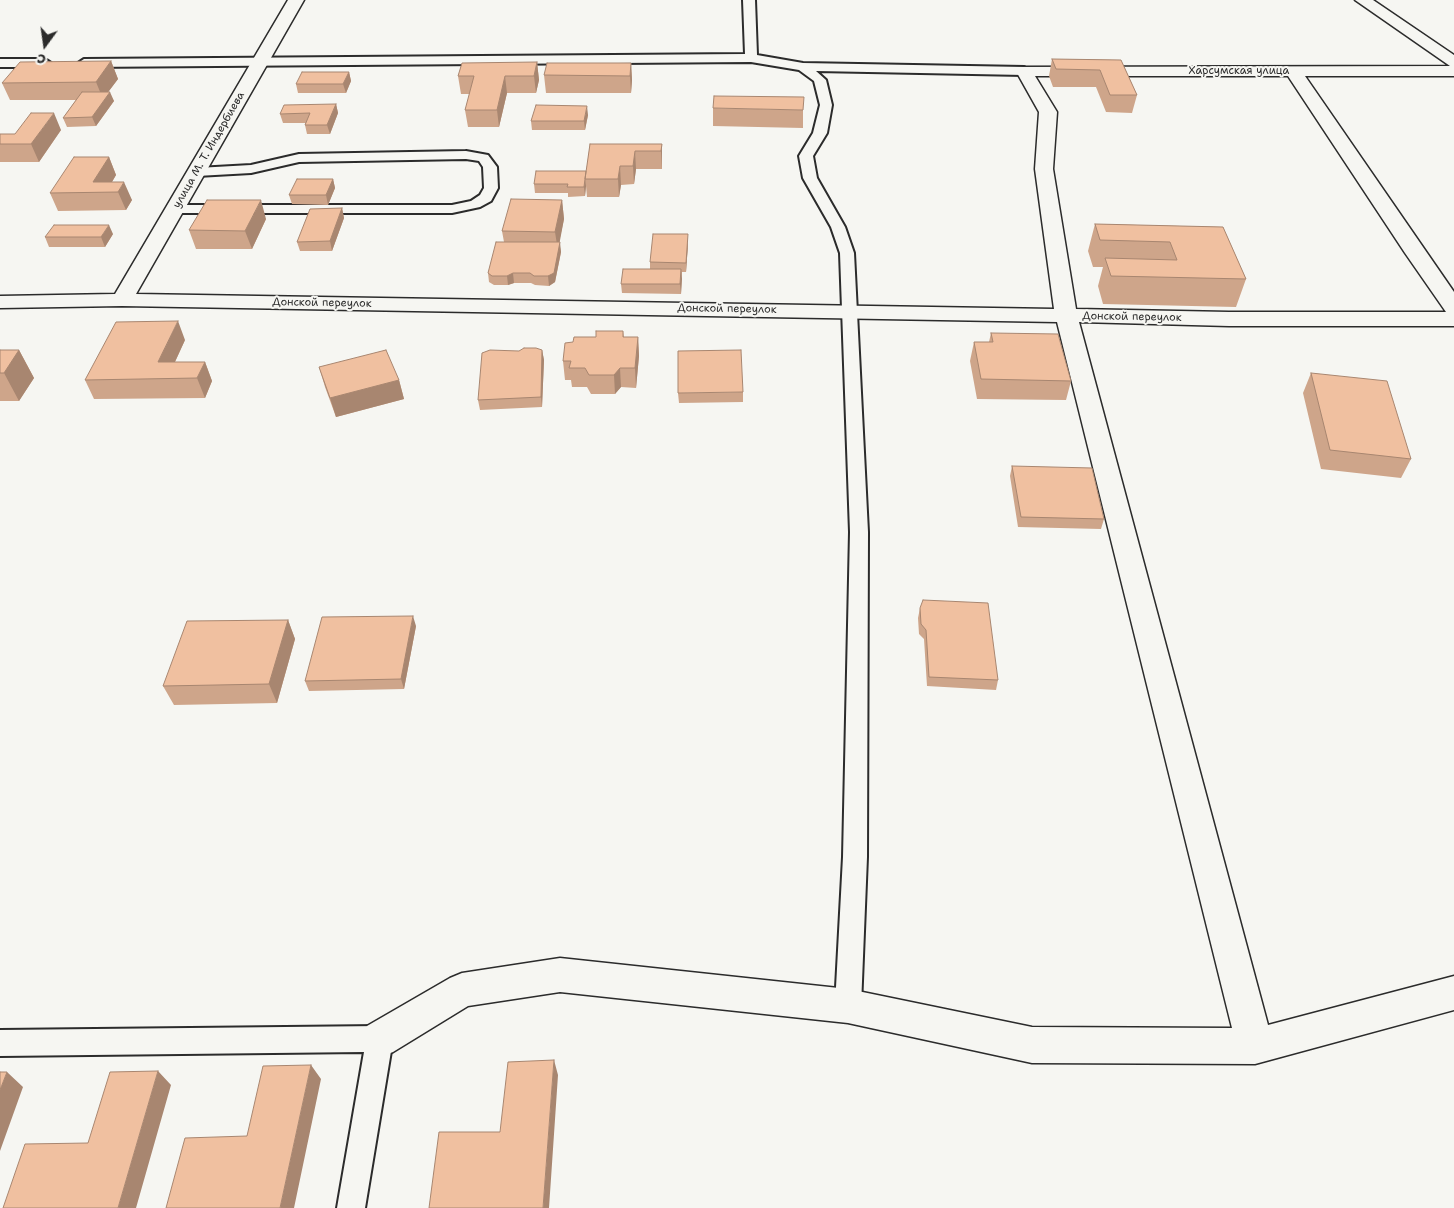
<!DOCTYPE html>
<meta charset="utf-8">
<style>
body{margin:0}
#map{position:relative;width:1454px;height:1208px;overflow:hidden;background:#f6f6f2;font-family:"Shantell Sans",sans-serif}
canvas{display:block}
.north{position:absolute;left:20px;top:20px;width:50px;height:50px;-webkit-text-stroke:4px #f6f6f2;paint-order:stroke;rotate:194deg;font-size:14px;font-weight:700;line-height:20px;text-align:center;color:#2b2b2b}
.north::after{content:'';display:block;margin:auto;width:18px;height:22px;background:#2b2b2b;clip-path:polygon(50% 0,100% 100%,50% 72%,0 100%)}
</style>
<div id="map">
<canvas width="1454" height="1208"></canvas>
<div class="north">С</div>
</div>
<script>
const ctx = document.querySelector('canvas').getContext('2d');
ctx.lineJoin = 'round';
const shape = rows => new Path2D(rows.map(r => 'M' + r).join(''));
function trace(path, color, width, dash) { ctx.strokeStyle = color; ctx.lineWidth = width; ctx.lineCap = dash ? 'butt' : 'round'; ctx.setLineDash(dash || []); ctx.stroke(path); }
function fill(path, color) { ctx.fillStyle = color; ctx.fill(path, 'evenodd'); }
function label(font, color, halo, rows, align = 'center') {
  ctx.font = font + ' "Shantell Sans",sans-serif'; ctx.lineWidth = 4; ctx.setLineDash([]); ctx.textBaseline = 'middle'; ctx.strokeStyle = halo; ctx.fillStyle = color; for (const [text, x, y, turn = 0] of rows) {
    ctx.save(); ctx.translate(x, y); ctx.rotate((+turn || 0) * Math.PI / 180); ctx.textAlign = isNaN(turn) ? turn : align; if (halo) ctx.strokeText(text, 0, 0); ctx.fillText(text, 0, 0); ctx.restore();
  }
}
const lane = shape([
 [743,0,755,0,757,55,803,63,1024,67,1030,71,1024,75,816,71,826,80,832,105,827,133,813,156,817,178,845,227,854,253,868,532,867,857,861,1006,857,1015,848,1018,839,1015,835,1006,843,857,850,532,840,253,831,227,803,178,799,156,813,133,820,105,814,81,799,70,751,62,84,67,78,63,84,59,745,54,743,0],
 [0,59,45,59,51,63,45,67,0,67,0,59],
 [466,151,488,155,497,167,498,188,491,201,480,207,452,213,175,213,170,212,168,209,170,206,175,205,452,205,471,201,480,195,484,188,483,167,479,161,466,159,299,162,251,173,197,176,190,172,197,168,251,165,299,154,466,151],
 [380,1026,389,1030,393,1039,365,1208,337,1208,364,1052,0,1056,0,1030,380,1026]
]);
const street = shape([
 [288,0,304,0,136,294,1054,309,1035,169,1039,112,1016,71,1018,67,1450,66,1355,0,1373,0,1454,55,1454,76,1305,76,1454,292,1454,326,1229,326,1079,322,1268,1025,1454,976,1454,1010,1255,1064,1032,1063,848,1023,560,992,468,1006,393,1052,380,1057,367,1052,362,1039,367,1026,450,978,462,973,560,958,848,989,1032,1027,1232,1028,1057,322,122,306,0,308,0,296,115,294,288,0],
 [1035,76,1288,76,1405,253,1446,312,1450,312,1229,312,1076,309,1053,169,1057,112,1035,76]
]);
const wall = shape([
 [1052,59,1121,60,1137,95,1132,113,1106,112,1096,87,1053,87,1049,76],
 [111,61,118,79,108,92,114,101,96,126,67,127,63,118,76,100,10,100,2,83],
 [537,62,539,80,536,93,507,93,499,127,468,127,465,110,470,94,461,94,458,76],
 [631,63,632,80,631,93,546,93,544,75],
 [349,72,351,81,346,93,298,93,296,84],
 [336,104,338,113,330,134,307,134,305,125,306,123,283,123,280,114],
 [713,108,803,110,803,128,713,126],
 [588,115,585,130,532,130,531,121],
 [61,130,39,162,0,162,0,134,15,134],
 [590,144,662,144,662,169,636,169,634,184,621,185,619,197,587,197,586,186,585,196,568,197,568,193,535,193,534,184,586,173],
 [109,157,116,175,112,182,132,200,126,210,58,211,50,193],
 [333,179,335,188,328,205,292,204,289,195],
 [562,200,564,219,559,242,561,252,555,282,549,286,535,285,531,283,514,283,508,285,494,285,489,282,488,273,504,242,502,231],
 [342,208,344,218,332,251,300,251,297,242],
 [266,219,252,249,196,249,189,230],
 [1095,224,1223,227,1246,279,1236,307,1103,304,1098,286,1103,267,1093,267,1088,251],
 [113,234,105,247,49,247,45,237],
 [688,244,686,272,682,272,681,294,622,293,621,284,650,269,650,262],
 [623,331,624,337,638,337,639,356,636,388,621,387,615,394,591,394,587,387,572,387,571,380,565,380,563,361,573,342],
 [991,333,1071,381,1066,400,977,399,970,361,974,342,989,342],
 [185,340,175,362,205,362,212,381,205,398,94,399,85,380],
 [0,350,19,350,34,378,19,401,0,401],
 [542,350,544,360,542,407,480,410,478,400,519,351],
 [319,367,399,380,404,399,336,417,325,387],
 [1311,373,1411,459,1401,478,1321,469,1303,393],
 [743,392,743,402,679,403,678,393],
 [1012,466,1104,519,1101,529,1018,527,1010,476],
 [920,608,998,680,996,690,927,686,924,639,919,634,918,618],
 [288,620,295,639,277,703,174,705,163,686],
 [416,626,404,689,309,691,305,681]
]);
const shadedWall = shape([
 [111,61,118,79,103,99,96,82],
 [537,62,539,80,536,93,534,76],
 [631,63,632,80,631,93,630,76],
 [349,72,351,81,346,93,343,84],
 [505,76,507,93,499,127,497,110],
 [110,92,114,101,96,126,92,117],
 [336,104,338,113,330,134,327,125],
 [587,106,588,115,585,130,584,121],
 [54,113,61,130,39,162,31,144],
 [662,144,662,169,661,151],
 [635,151,636,169,634,184,633,166],
 [109,157,116,175,106,192,93,182],
 [620,166,621,185,619,197,618,179],
 [333,179,335,188,328,205,326,195],
 [585,179,586,186,585,196,584,187],
 [124,182,132,200,126,210,118,192],
 [261,200,266,219,252,249,245,231],
 [562,200,564,219,558,251,555,232],
 [342,208,344,218,332,251,330,241],
 [109,225,113,234,105,247,101,237],
 [688,234,688,244,686,272,686,263],
 [560,242,561,252,555,282,549,286,548,276],
 [681,269,682,279,681,294,680,284],
 [513,273,514,283,508,285,507,276],
 [178,321,185,340,167,379,158,362],
 [638,337,639,356,636,388,635,368],
 [19,350,34,378,19,401,4,373],
 [542,350,544,360,542,407,541,397],
 [205,362,212,381,205,398,197,378],
 [620,368,621,387,615,394,614,375],
 [399,380,404,399,336,417,330,398],
 [413,616,416,626,404,689,401,679],
 [288,620,295,639,277,703,269,684],
 [554,1060,558,1075,549,1208,543,1208],
 [311,1065,321,1079,294,1208,280,1208],
 [158,1071,171,1085,136,1208,118,1208],
 [7,1072,23,1087,0,1151,0,1090]
]);
const building = shape([
 [1052,59,1121,60,1137,95,1110,95,1100,70,1056,69,1052,59],
 [111,61,96,82,2,83,20,62,111,61],
 [537,62,534,76,505,76,497,110,465,110,474,76,458,76,462,63,537,62],
 [547,63,631,63,630,76,544,75,547,63],
 [302,72,349,72,343,84,296,84,302,72],
 [82,92,110,92,92,117,63,118,82,92],
 [714,96,804,97,803,110,713,108,714,96],
 [336,104,327,125,305,125,310,113,280,114,284,105,336,104],
 [536,105,587,106,584,121,531,121,536,105],
 [31,113,54,113,31,144,0,144,0,134,15,134,31,113],
 [590,144,662,144,661,151,635,151,633,166,620,166,618,179,585,179,590,144],
 [74,157,109,157,93,182,124,182,118,192,50,193,74,157],
 [536,171,586,171,584,187,567,187,568,184,534,184,536,171],
 [297,179,333,179,326,195,289,195,297,179],
 [511,199,562,200,555,232,502,231,511,199],
 [207,200,261,200,245,231,189,230,207,200],
 [342,208,330,241,297,242,310,209,342,208],
 [1095,224,1223,227,1246,279,1111,276,1105,258,1177,260,1170,242,1100,240,1095,224],
 [54,225,109,225,101,237,45,237,54,225],
 [653,234,688,234,686,263,650,262,653,234],
 [496,242,560,242,554,273,548,276,534,276,530,273,513,273,507,276,492,276,488,273,496,242],
 [623,269,681,269,680,284,621,284,623,269],
 [178,321,158,362,205,362,197,378,85,380,116,322,178,321],
 [596,331,623,331,623,337,638,337,635,368,620,368,614,375,589,375,585,368,569,368,571,361,563,361,565,343,573,342,574,337,596,337,596,331],
 [991,333,1058,334,1071,381,981,379,974,342,993,342,991,333],
 [524,348,536,348,542,350,541,397,478,400,482,353,490,350,519,351,524,348],
 [0,350,19,350,4,373,0,373,0,350],
 [386,350,399,380,330,398,319,367,386,350],
 [741,350,743,392,678,393,678,351,741,350],
 [1311,373,1387,381,1411,459,1330,450,1311,373],
 [1012,466,1092,468,1104,519,1021,517,1012,466],
 [923,600,988,603,998,680,929,677,926,630,921,624,920,608,923,600],
 [413,616,401,679,305,681,322,617,413,616],
 [288,620,269,684,163,686,187,621,288,620],
 [554,1060,543,1208,429,1208,439,1132,500,1132,508,1062,554,1060],
 [311,1065,280,1208,166,1208,185,1138,247,1136,263,1066,311,1065],
 [158,1071,118,1208,3,1208,25,1144,88,1143,110,1072,158,1071],
 [0,1072,7,1072,0,1090,0,1072]
]);
const farStreetnames = [
 ["Харсумская улица",1239,71],
 ["улица М. Т. Индербиева",209,150,-60],
 ["Донской переулок",322,303,1],
 ["Донской переулок",727,309,1],
 ["Донской переулок",1132,317,1]
];
trace(lane, '#2b2b2b', 4);
trace(street, '#2b2b2b', 3);
fill(lane, '#f6f6f2');
fill(street, '#f6f6f2');
fill(wall, '#cea58a');
fill(shadedWall, '#a88670');
fill(building, '#f0c0a0');
trace(building, '#a88670', 1);
label('11px', '#2b2b2b', '#f6f6f2', farStreetnames);
</script>
